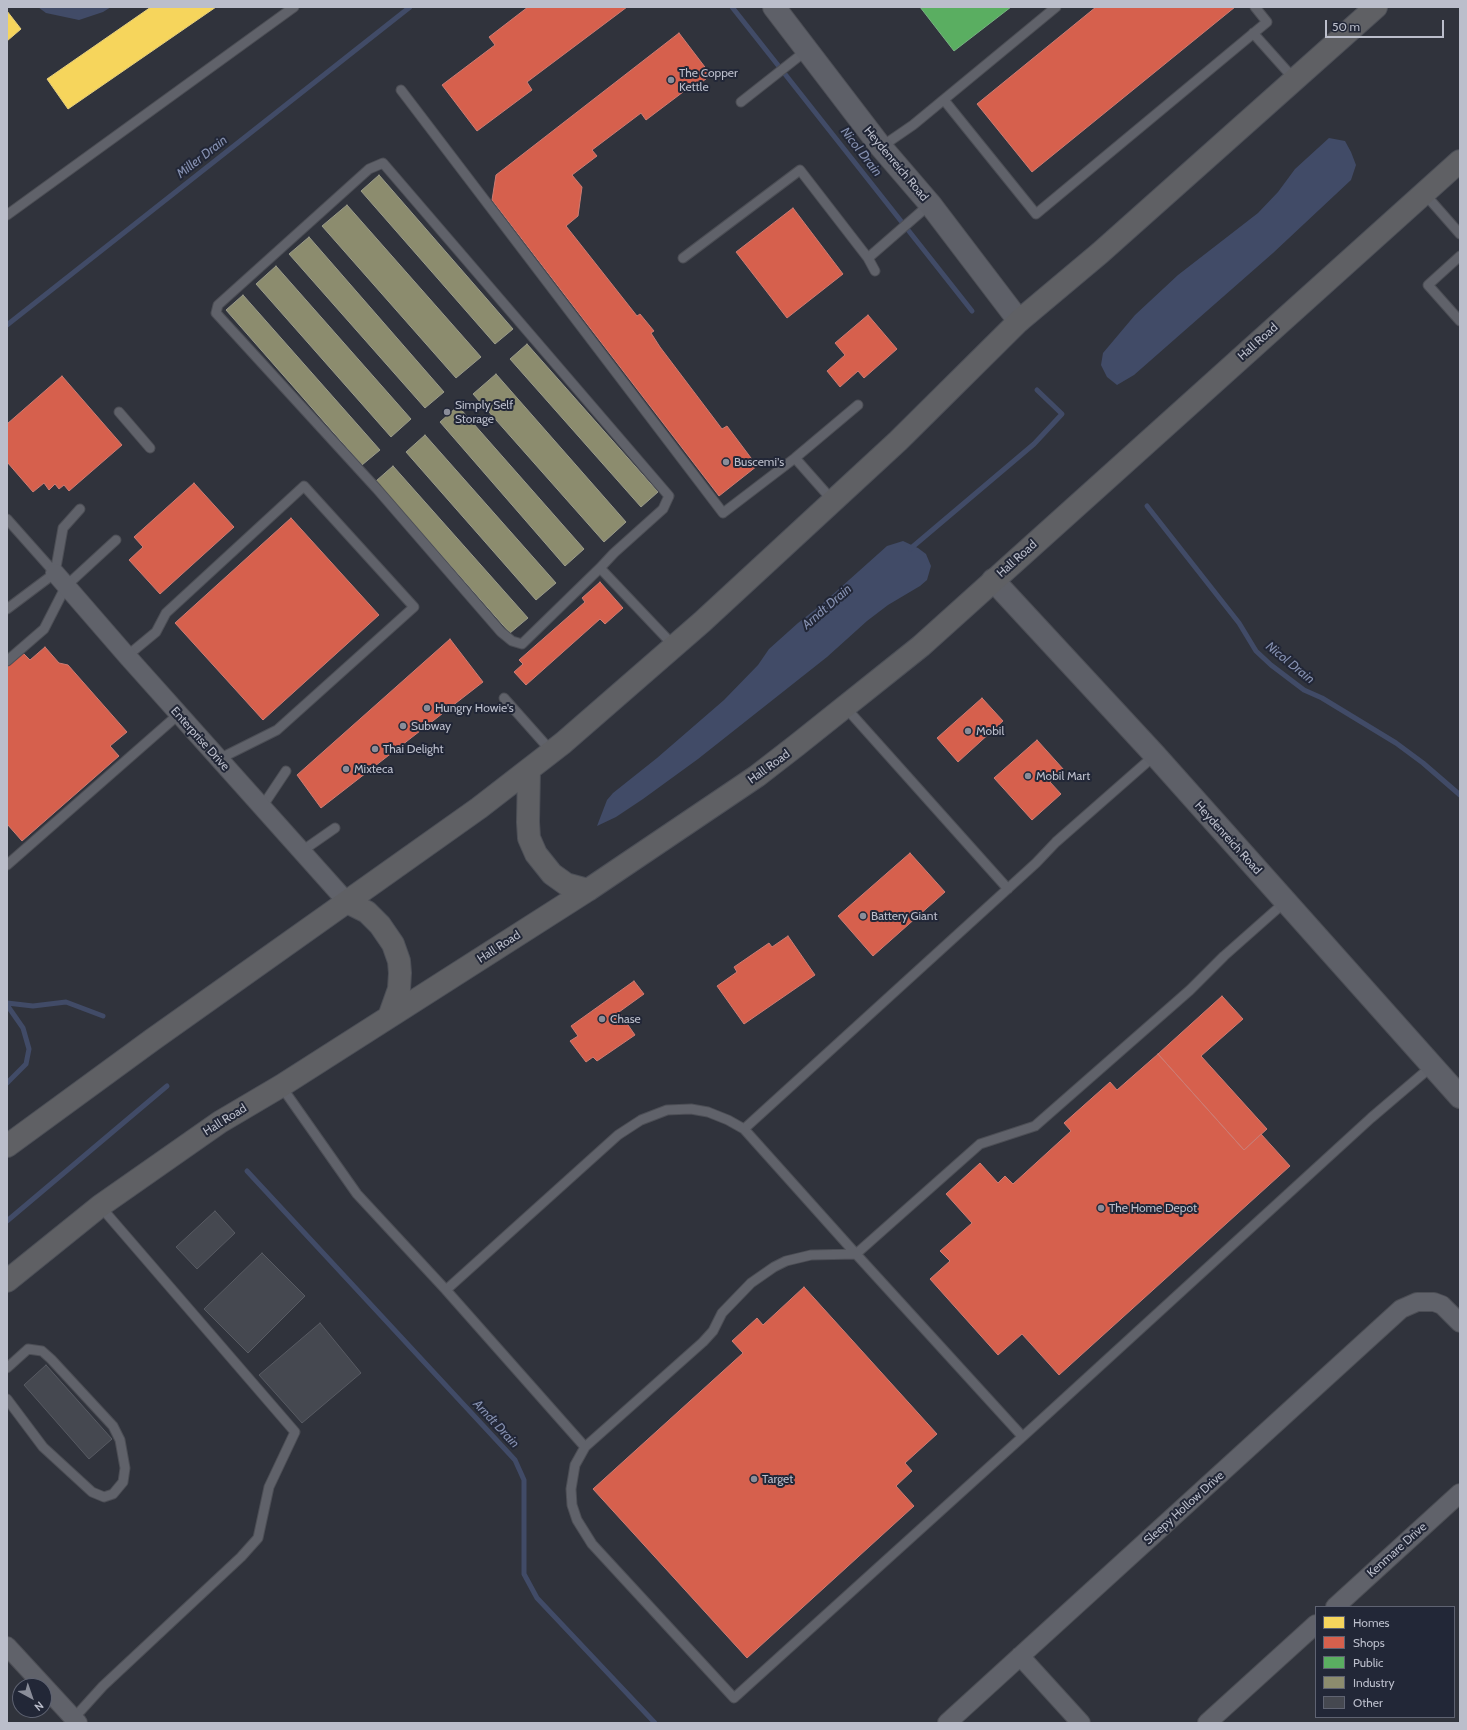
<!DOCTYPE html>
<style>
body{margin:0}
#map{position:relative;width:1467px;height:1730px;overflow:hidden;background:#30333c;font-family:Cabin,sans-serif}
canvas{display:block}
.frame{position:absolute;inset:0;border:8px solid #bbbecb;pointer-events:none}
.legend{position:absolute;left:1315px;top:1606px;width:140px;height:112px;box-sizing:border-box;background:#222737;border:1px solid #5f6372;margin:0;padding:5px 7px;list-style:none;font-size:12px;color:#bbbecb}
.legend li{display:flex;align-items:center;gap:8px;height:20px}
.legend b{width:20px;border:1px solid #5f6372}
.north{position:absolute;left:12px;top:1678px;width:40px;height:40px;box-sizing:border-box;background:#222737;border:1px solid #5f6372;border-radius:50%;rotate:140deg;font-size:11px;font-weight:700;line-height:16px;text-align:center;color:#bbbecb}
.north::after{content:'';display:block;margin:auto;width:14px;height:18px;background:#8a8d99;clip-path:polygon(50% 0,100% 100%,50% 72%,0 100%)}
.scale{position:absolute;left:1325px;top:20px;width:119px;height:18px;box-sizing:border-box;border:2px solid #bbbecb;border-top:0;padding-left:5px;font-size:12px;line-height:14px;white-space:nowrap;color:#bbbecb;-webkit-text-stroke:3px #222737;paint-order:stroke}
</style>
<div id="map">
<canvas width="1467" height="1730"></canvas>
<div class="frame"></div>
<ul class="legend">
<li><b style="height:11px;background:#f6d55c"></b>Homes</li>
<li><b style="height:11px;background:#d6604d"></b>Shops</li>
<li><b style="height:11px;background:#5aae61"></b>Public</li>
<li><b style="height:11px;background:#8c8c6e"></b>Industry</li>
<li><b style="height:11px;background:#454850"></b>Other</li>
</ul>
<div class="north">N</div>
<div class="scale">50 m</div>
</div>
<script>
const ctx = document.querySelector('canvas').getContext('2d');
ctx.lineJoin = 'round';
function fill(path, color) { ctx.fillStyle = color; ctx.fill(path, 'evenodd'); }
const shape = rows => new Path2D(rows.map(r => 'M' + r).join(''));
function trace(path, color, width, dash) { ctx.strokeStyle = color; ctx.lineWidth = width; ctx.lineCap = dash ? 'butt' : 'round'; ctx.setLineDash(dash || []); ctx.stroke(path); }
function label(font, color, halo, rows, align = 'center') {
  ctx.font = font + ' Cabin,sans-serif'; ctx.lineWidth = 4; ctx.setLineDash([]); ctx.textBaseline = 'middle'; ctx.strokeStyle = halo; ctx.fillStyle = color; for (const [text, x, y, turn = 0] of rows) {
    ctx.save(); ctx.translate(x, y); ctx.rotate((+turn || 0) * Math.PI / 180); ctx.textAlign = isNaN(turn) ? turn : align; if (halo) ctx.strokeText(text, 0, 0); ctx.fillText(text, 0, 0); ctx.restore();
  }
}
const water = shape([
 [38,7,111,7,103,12,79,20,46,13],
 [1329,138,1345,141,1351,152,1356,165,1351,180,1273,253,1134,375,1117,385,1107,377,1101,365,1103,353,1135,315,1178,275,1258,213,1278,192,1295,169],
 [903,541,918,548,926,554,931,566,927,580,920,586,888,605,867,621,827,657,698,759,643,799,616,817,597,826,607,800,613,793,657,758,724,700,758,665,769,649,798,623,821,605,887,546]
]);
const homes = shape([
 [151,7,216,7,68,109,47,79,151,7],
 [7,11,21,29,7,41,7,11]
]);
const shops = shape([
 [528,7,627,7,527,82,532,90,477,131,442,85,495,45,489,37,528,7],
 [1096,7,1235,7,1032,172,977,104,1096,7],
 [679,33,711,75,689,92,687,89,646,120,641,113,592,150,597,156,572,175,582,187,578,216,566,226,637,316,640,314,654,331,651,333,660,347,722,429,727,426,757,466,719,496,492,200,496,175,679,33],
 [793,208,843,274,787,318,736,252,793,208],
 [868,315,897,349,864,378,858,371,840,387,827,371,845,355,835,343,868,315],
 [62,376,122,445,69,491,64,485,59,489,55,484,49,490,44,483,33,492,7,462,7,424,62,376],
 [194,483,234,527,160,594,129,560,143,547,134,537,194,483],
 [291,518,379,615,263,720,175,623,291,518],
 [600,582,623,608,605,624,600,619,526,685,514,672,523,664,519,660,585,602,582,598,600,582],
 [450,639,483,682,321,808,297,775,450,639],
 [45,647,59,663,68,665,127,732,110,746,119,756,22,841,7,824,7,667,23,653,30,660,45,647],
 [982,698,1003,721,958,762,937,738,982,698],
 [1037,740,1064,770,1050,782,1061,794,1032,820,994,778,1037,740],
 [910,853,945,892,873,956,838,916,910,853],
 [788,936,815,975,744,1024,717,986,737,972,734,967,769,943,772,947,788,936],
 [634,981,644,994,619,1012,635,1035,597,1061,593,1057,586,1062,570,1041,578,1036,571,1026,634,981],
 [1222,996,1243,1019,1201,1056,1267,1129,1244,1150,1158,1054,1222,996],
 [1158,1054,1244,1150,1261,1134,1290,1166,1059,1375,1022,1334,998,1355,930,1279,950,1261,940,1251,972,1223,946,1194,980,1163,998,1183,1005,1176,1013,1184,1071,1131,1064,1123,1110,1082,1117,1090,1158,1054],
 [804,1287,937,1434,905,1463,912,1471,896,1486,914,1506,747,1658,593,1489,743,1353,732,1341,757,1318,763,1325,804,1287]
]);
const public = shape([
 [920,7,1011,7,954,51,920,7]
]);
const industry = shape([
 [379,175,513,329,495,344,361,191,379,175],
 [347,205,481,357,456,378,322,226,347,205],
 [309,237,444,392,425,408,289,254,309,237],
 [276,266,411,419,391,437,256,284,276,266],
 [243,295,380,450,362,465,226,310,243,295],
 [527,344,658,492,641,507,510,359,527,344],
 [496,374,626,522,604,542,473,394,496,374],
 [458,406,584,549,565,566,440,422,458,406],
 [425,435,556,583,536,600,406,452,425,435],
 [393,466,528,618,510,633,376,481,393,466]
]);
const stream = shape([
 [732,7,972,311],
 [7,325,410,7],
 [1147,506,1239,623,1256,651,1271,665,1304,690,1322,698,1396,743,1423,763,1460,795],
 [910,549,1034,444,1062,414,1037,390],
 [7,1003,33,1006,66,1002,103,1016],
 [7,1005,23,1028,29,1049,26,1064,7,1083],
 [247,1171,515,1460,524,1480,524,1574,537,1598,655,1723],
 [7,1221,167,1086]
]);
const building = shape([
 [215,1211,235,1233,197,1269,176,1247,215,1211],
 [262,1253,305,1296,248,1353,204,1309,262,1253],
 [320,1323,361,1373,302,1423,259,1375,320,1323],
 [46,1365,112,1439,89,1459,24,1385,46,1365]
]);
const lane = shape([
 [1253,33,1295,80],
 [401,90,723,513,795,458,858,405],
 [944,100,1036,214,1267,22,1255,7],
 [741,102,807,50],
 [881,147,913,125,1056,7],
 [1424,193,1460,234],
 [7,215,294,7],
 [1460,256,1428,285,1460,321],
 [683,258,800,170,868,258],
 [875,271,868,258,930,204],
 [119,412,150,448],
 [795,458,833,501],
 [7,519,55,573],
 [600,568,522,644,512,641,501,632,377,489,216,313,218,305,369,169,383,163,669,496,663,509,614,553,600,568,674,646],
 [7,609,55,573,63,528,80,509],
 [127,656,156,632,166,613,304,486,414,607,277,730,219,759],
 [7,661,44,629,66,586,116,540],
 [504,698,552,752],
 [846,708,1008,889],
 [262,807,286,771],
 [302,851,335,828],
 [7,865,179,714],
 [281,1086,357,1194,446,1290,585,1447],
 [744,1129,856,1254,980,1144,1035,1126,1190,990,1224,956,1285,902],
 [446,1290,618,1135,641,1120,667,1110,691,1109,708,1112,728,1120,744,1129,1036,863,1056,842,1155,755],
 [7,1368,28,1349,42,1351,51,1359,113,1426,120,1440,125,1468,123,1482,113,1494,104,1497,92,1492,43,1447,7,1399],
 [1022,1436,856,1254,811,1255,786,1261,774,1267,751,1283,722,1313,713,1331,703,1342,585,1447,575,1465,571,1489,572,1505,577,1520,592,1544,734,1698,1030,1430,1371,1118,1432,1066],
 [74,1718,103,1686,241,1557,258,1538,269,1487,295,1432,100,1206]
]);
const street = shape([
 [55,573,127,656,347,902],
 [1335,1607,1460,1493],
 [7,1646,78,1723],
 [1020,1656,1081,1723],
 [947,1723,1401,1309,1417,1302,1434,1302,1442,1305,1460,1323],
 [1207,1723,1316,1624]
]);
const secondary = shape([
 [774,7,881,147,930,204,1019,321],
 [993,580,1155,755,1460,1097]
]);
const highway = shape([
 [529,770,528,822,529,838,536,854,552,874,566,884,588,890],
 [347,902,367,912,380,925,393,944,399,961,400,973,399,989,389,1017],
 [7,1146,152,1040,479,808,563,743,702,622,898,441,1019,321,1100,253,1376,7],
 [7,1281,100,1206,220,1122,281,1086,588,890,757,776,797,745,921,646,1460,161]
]);
const markers = [
 [671,80,4,"#8a8d99"],
 [447,412,4,"#8a8d99"],
 [726,462,4,"#8a8d99"],
 [427,708,4,"#8a8d99"],
 [403,726,4,"#8a8d99"],
 [968,731,4,"#8a8d99"],
 [375,749,4,"#8a8d99"],
 [346,769,4,"#8a8d99"],
 [1028,776,4,"#8a8d99"],
 [863,916,4,"#8a8d99"],
 [602,1019,4,"#8a8d99"],
 [1101,1208,4,"#8a8d99"],
 [754,1479,4,"#8a8d99"]
];
const poiNames = [
 ["The Copper",679,73],
 ["Kettle",679,87],
 ["Simply Self",455,405],
 ["Storage",455,419],
 ["Buscemi's",734,462],
 ["Hungry Howie's",435,708],
 ["Subway",411,726],
 ["Mobil",976,731],
 ["Thai Delight",383,749],
 ["Mixteca",354,769],
 ["Mobil Mart",1036,776],
 ["Battery Giant",871,916],
 ["Chase",610,1019],
 ["The Home Depot",1109,1208],
 ["Target",762,1479]
];
const streetNames = [
 ["Heydenreich Road",896,164,50],
 ["Hall Road",1258,342,-42],
 ["Hall Road",1017,559,-42],
 ["Enterprise Drive",200,739,48],
 ["Hall Road",769,767,-36],
 ["Heydenreich Road",1228,838,48],
 ["Hall Road",499,947,-33],
 ["Hall Road",225,1120,-32],
 ["Sleepy Hollow Drive",1184,1508,-42],
 ["Kenmare Drive",1397,1550,-42]
];
const waterNames = [
 ["Nicol Drain",861,152,52],
 ["Miller Drain",202,157,-38],
 ["Arndt Drain",827,607,-41],
 ["Nicol Drain",1290,663,39],
 ["Arndt Drain",496,1424,47]
];
fill(water, '#414b67');
fill(homes, '#f6d55c');
trace(homes, '#e4ce7d', 1);
fill(shops, '#d6604d');
trace(shops, '#ce7c73', 1);
fill(public, '#5aae61');
trace(public, '#77b381', 1);
fill(industry, '#8c8c6e');
trace(industry, '#9a9b8a', 1);
trace(stream, '#414b67', 5);
fill(building, '#454850');
trace(building, '#585b63', 1);
trace(lane, '#4c4e55', 11);
trace(street, '#4c4e55', 20);
trace(secondary, '#4c4e55', 24);
trace(highway, '#4c4f57', 24);
trace(lane, '#60626a', 9);
trace(street, '#60626a', 18);
trace(secondary, '#5e6068', 22);
trace(highway, '#5f6064', 22);
for (const [x, y, r, color] of markers) { const dot = new Path2D(); dot.arc(x, y, r, 0, 2 * Math.PI); ctx.fillStyle = color; ctx.fill(dot); trace(dot, '#222737', 1.5); }
label('12px', '#bbbecb', '#222737', poiNames, 'left');
label('12px', '#bbbecb', '#222737', streetNames);
label('italic 13px', '#8590b0', '#222737', waterNames);
</script>
